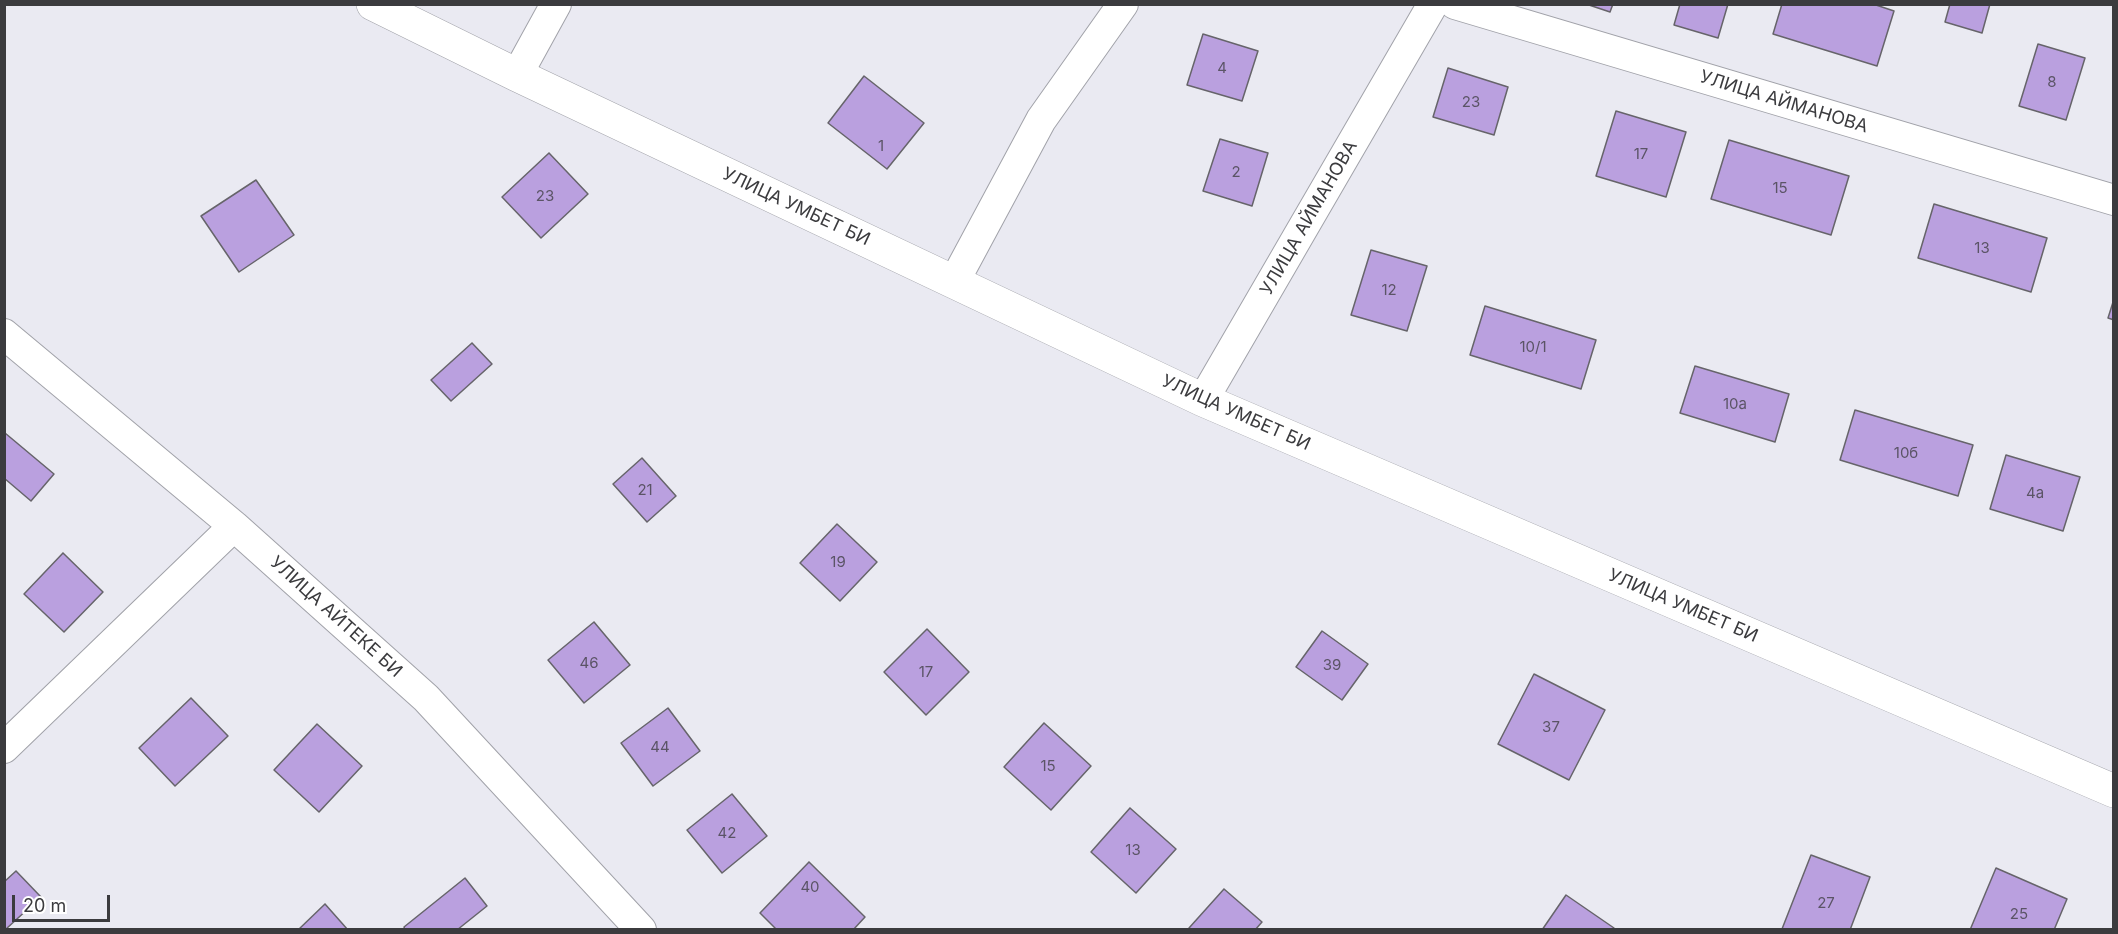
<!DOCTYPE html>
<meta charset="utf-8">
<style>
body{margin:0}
#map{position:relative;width:2118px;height:934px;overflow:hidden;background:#eaeaf2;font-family:Inter,sans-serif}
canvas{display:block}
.frame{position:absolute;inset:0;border:6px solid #3b3b3e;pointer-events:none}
.scale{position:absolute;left:12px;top:895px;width:98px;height:27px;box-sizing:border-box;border:3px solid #3b3b3e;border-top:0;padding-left:8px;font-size:18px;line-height:21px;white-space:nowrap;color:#3b3b3e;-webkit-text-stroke:4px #fff;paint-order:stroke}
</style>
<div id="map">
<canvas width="2118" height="934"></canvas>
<div class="frame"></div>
<div class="scale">20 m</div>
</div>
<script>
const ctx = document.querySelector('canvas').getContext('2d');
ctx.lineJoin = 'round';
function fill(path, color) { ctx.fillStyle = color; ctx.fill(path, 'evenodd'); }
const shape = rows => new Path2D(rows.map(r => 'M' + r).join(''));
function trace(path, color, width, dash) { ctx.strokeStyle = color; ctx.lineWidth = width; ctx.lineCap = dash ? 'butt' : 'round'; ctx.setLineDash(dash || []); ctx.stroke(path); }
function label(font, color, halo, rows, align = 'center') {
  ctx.font = font + ' Inter,sans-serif'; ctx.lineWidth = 4.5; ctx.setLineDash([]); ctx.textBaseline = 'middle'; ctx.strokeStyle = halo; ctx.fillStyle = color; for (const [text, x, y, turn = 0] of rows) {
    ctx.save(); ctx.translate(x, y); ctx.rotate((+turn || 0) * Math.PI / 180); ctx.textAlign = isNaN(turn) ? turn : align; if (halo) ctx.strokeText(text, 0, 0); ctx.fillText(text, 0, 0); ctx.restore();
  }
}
const building = shape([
 [1586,4,1613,4,1610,12,1586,4],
 [1680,4,1728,4,1718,38,1674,25,1680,4],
 [1782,4,1873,4,1894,11,1877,66,1773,34,1782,4],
 [1950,4,1990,4,1982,33,1945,22,1950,4],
 [1203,34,1258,51,1242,101,1187,85,1203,34],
 [2038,44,2085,58,2066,120,2019,106,2038,44],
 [1448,68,1508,87,1494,135,1433,117,1448,68],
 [864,76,924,123,887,169,828,123,864,76],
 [1616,111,1686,132,1666,197,1596,176,1616,111],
 [1220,139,1268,153,1252,206,1203,191,1220,139],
 [1729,140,1849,176,1831,235,1711,199,1729,140],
 [549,153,588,194,541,238,502,197,549,153],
 [256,180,294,235,239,272,201,216,256,180],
 [1934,204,2047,238,2031,292,1918,258,1934,204],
 [1371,250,1427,266,1407,331,1351,315,1371,250],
 [2114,299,2114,320,2108,318,2114,299],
 [1485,306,1596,340,1581,389,1470,355,1485,306],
 [472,343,492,364,451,401,431,380,472,343],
 [1695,366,1789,394,1775,442,1680,413,1695,366],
 [1855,410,1973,445,1958,496,1840,460,1855,410],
 [5,433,54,474,31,501,4,478,5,433],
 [2006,455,2080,477,2063,531,1990,509,2006,455],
 [642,458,676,496,647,522,613,484,642,458],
 [837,524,877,562,840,601,800,563,837,524],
 [63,553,103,592,64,632,24,594,63,553],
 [594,622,630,665,584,703,548,660,594,622],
 [927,629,969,672,926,715,884,672,927,629],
 [1322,631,1368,664,1342,700,1296,667,1322,631],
 [1534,674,1605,710,1569,780,1498,744,1534,674],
 [191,698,228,736,175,786,139,748,191,698],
 [668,708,700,751,653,786,621,743,668,708],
 [1044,723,1091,766,1051,810,1004,767,1044,723],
 [317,724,362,766,319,812,274,770,317,724],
 [732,794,767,836,722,873,687,830,732,794],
 [1130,808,1176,849,1136,893,1091,852,1130,808],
 [1811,855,1870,877,1850,930,1782,929,1811,855],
 [809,862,865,917,853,930,777,930,760,913,809,862],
 [1996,868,2067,899,2054,930,1970,930,1996,868],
 [16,871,41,897,6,929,4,927,4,882,16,871],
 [465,878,487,906,457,930,405,930,404,927,465,878],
 [1224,889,1262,922,1255,930,1190,930,1189,928,1224,889],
 [1566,895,1614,928,1614,930,1542,930,1566,895],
 [325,904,348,930,298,930,325,904]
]);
const minor = shape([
 [1455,4,2114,200],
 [517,75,556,4],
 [954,282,1041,120,1123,4],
 [4,334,234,526,426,698,641,930],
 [1203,400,1433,4],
 [4,748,234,526]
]);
const tertiary = shape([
 [373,4,517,75,1203,400,2114,791]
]);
const numberNames = [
 ["4",1222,68],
 ["8",2052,82],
 ["23",1471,102],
 ["1",881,146],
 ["17",1641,154],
 ["2",1236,172],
 ["15",1780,188],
 ["23",545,196],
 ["13",1982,248],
 ["12",1389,290],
 ["10/1",1533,347],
 ["10а",1735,404],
 ["10б",1906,453],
 ["21",645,490],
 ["4а",2035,493],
 ["19",838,562],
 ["46",589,663],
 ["39",1332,665],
 ["17",926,672],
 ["37",1551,727],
 ["44",660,747],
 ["15",1048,766],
 ["42",727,833],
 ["13",1133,850],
 ["40",810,887],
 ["27",1826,903],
 ["25",2019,914]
];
const streetNames = [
 ["УЛИЦА АЙМАНОВА",1784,102,17],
 ["УЛИЦА УМБЕТ БИ",796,207,25],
 ["УЛИЦА АЙМАНОВА",1309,218,-60],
 ["УЛИЦА УМБЕТ БИ",1236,413,24],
 ["УЛИЦА УМБЕТ БИ",1683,606,23],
 ["УЛИЦА АЙТЕКЕ БИ",336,617,42]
];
fill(building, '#baa0df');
trace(building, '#66646a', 1.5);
trace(minor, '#a1a2a9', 32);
trace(tertiary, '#a1a2a9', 34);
trace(minor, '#fff', 30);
trace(tertiary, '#fff', 33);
label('15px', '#5b5466', null, numberNames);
label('18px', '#3b3b3e', '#fff', streetNames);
</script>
